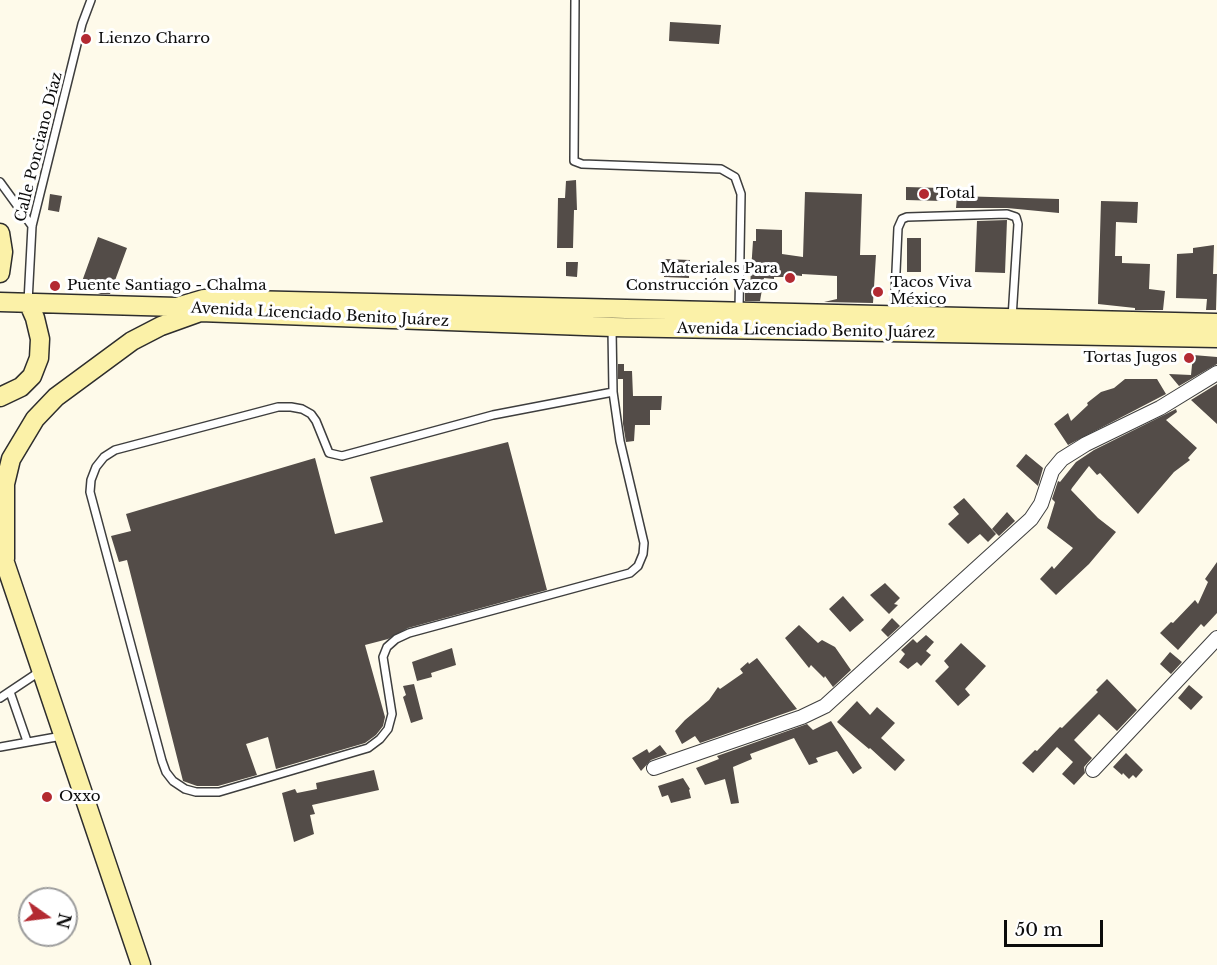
<!DOCTYPE html>
<meta charset="utf-8">
<style>
body{margin:0}
#map{position:relative;width:1217px;height:965px;overflow:hidden;background:#fefaea;font-family:"Libre Baskerville",serif}
canvas{display:block}
.north{position:absolute;left:18px;top:887px;width:60px;height:60px;box-sizing:border-box;background:#fff;border:2px solid #9d9d9d;border-radius:50%;rotate:104deg;font-size:16px;font-weight:700;line-height:24px;text-align:center;color:#0b0b0b}
.north::after{content:'';display:block;margin:auto;width:21px;height:27px;background:#b32a32;clip-path:polygon(50% 0,100% 100%,50% 72%,0 100%)}
.scale{position:absolute;left:1004px;top:920px;width:99px;height:27px;box-sizing:border-box;border:3px solid #0b0b0b;border-top:0;padding-left:8px;font-size:18px;line-height:21px;white-space:nowrap;color:#0b0b0b;-webkit-text-stroke:4px #fff;paint-order:stroke}
</style>
<div id="map">
<canvas width="1217" height="965"></canvas>
<div class="north">N</div>
<div class="scale">50 m</div>
</div>
<script>
const ctx = document.querySelector('canvas').getContext('2d');
ctx.lineJoin = 'round';
function fill(path, color) { ctx.fillStyle = color; ctx.fill(path, 'evenodd'); }
const shape = rows => new Path2D(rows.map(r => 'M' + r).join(''));
function trace(path, color, width, dash) { ctx.strokeStyle = color; ctx.lineWidth = width; ctx.lineCap = dash ? 'butt' : 'round'; ctx.setLineDash(dash || []); ctx.stroke(path); }
function label(font, color, halo, rows, align = 'center') {
  ctx.font = font + ' "Libre Baskerville",serif'; ctx.lineWidth = 6; ctx.setLineDash([]); ctx.textBaseline = 'middle'; ctx.strokeStyle = halo; ctx.fillStyle = color; for (const [text, x, y, turn = 0] of rows) {
    ctx.save(); ctx.translate(x, y); ctx.rotate((+turn || 0) * Math.PI / 180); ctx.textAlign = isNaN(turn) ? turn : align; if (halo) ctx.strokeText(text, 0, 0); ctx.fillText(text, 0, 0); ctx.restore();
  }
}
const building = shape([
 [670,22,721,25,719,44,669,41],
 [576,180,577,210,574,210,573,248,557,248,558,198,565,198,566,181],
 [906,187,942,188,942,201,906,200],
 [805,192,862,194,860,255,876,255,873,303,824,302,837,299,837,276,802,274,802,276,784,274,784,277,774,277,774,279,764,278,760,301,745,301,745,286,750,286,753,241,756,241,756,229,782,230,782,254,803,257],
 [50,194,62,196,59,212,48,210],
 [957,196,1059,199,1059,213,1007,208,956,208],
 [1101,201,1138,202,1137,223,1116,222,1115,256,1122,256,1122,263,1150,264,1149,289,1165,291,1163,310,1135,310,1135,308,1098,304],
 [1007,220,1005,273,975,272,977,221],
 [98,237,127,248,110,294,101,294,80,287],
 [907,238,921,238,921,272,907,272],
 [1214,245,1213,274,1217,274,1216,310,1206,310,1207,299,1176,298,1177,254,1193,253,1193,248],
 [664,259,690,260,690,263,722,264,722,275,689,274,689,278,664,277],
 [566,262,578,262,577,277,566,276],
 [1193,355,1217,357,1217,364,1179,386,1169,374,1191,375],
 [618,364,624,364,624,371,632,371,633,396,662,396,661,410,650,410,650,425,635,425,634,441,626,442,623,424,623,379,618,379],
 [1125,379,1157,379,1166,394,1068,445,1054,424,1068,413,1071,421,1088,405,1087,403,1101,392,1114,388],
 [1217,384,1217,424,1191,400],
 [1176,409,1177,412,1166,420,1197,448,1188,458,1190,460,1174,472,1138,514,1100,473,1097,475,1089,466,1072,488,1071,490,1098,518,1116,532,1089,564,1056,595,1040,579,1052,566,1054,569,1073,548,1047,528,1055,502,1052,499,1058,481,1060,482,1076,462,1094,450],
 [508,442,547,590,408,628,388,639,365,645,385,717,383,726,376,735,365,743,276,769,268,737,246,744,257,775,218,786,197,786,183,781,127,560,119,562,111,536,131,531,126,514,315,458,335,534,383,522,370,477],
 [1026,454,1043,468,1038,486,1016,466],
 [964,498,996,534,988,542,980,534,968,544,948,524,959,514,953,507],
 [1007,512,1015,521,999,536,992,529],
 [1217,562,1217,613,1204,627,1201,624,1178,650,1160,633,1171,622,1173,623,1195,600,1198,604,1208,582,1205,579],
 [885,583,900,598,894,604,898,605,889,614,870,595],
 [843,596,864,620,850,632,829,609],
 [892,618,900,626,888,637,881,630],
 [799,625,818,643,822,640,835,647,851,670,833,687,825,676,824,678,811,665,809,668,785,638],
 [926,635,934,642,926,651,931,655,921,666,917,662,908,669,899,662,905,654,901,650,913,639,917,643],
 [961,643,986,666,965,689,970,695,958,706,935,681,949,667,944,661],
 [452,648,456,665,431,673,432,677,417,681,412,662],
 [1170,652,1182,662,1171,674,1160,664],
 [757,658,797,709,700,743,695,736,682,744,675,731,685,720,709,700,718,687,720,689,743,673,740,669,748,662,749,664],
 [1107,679,1137,710,1117,731,1099,714,1074,740,1092,758,1084,767,1085,773,1074,785,1062,774,1073,762,1057,747,1033,773,1022,763,1035,750,1037,751,1060,727,1062,728,1098,692,1096,690],
 [414,684,423,719,411,723,403,697,406,695,403,686],
 [1189,685,1203,697,1191,710,1178,698],
 [857,701,870,715,877,707,895,723,881,738,905,760,895,771,870,748,869,749,837,722],
 [831,721,862,768,853,774,837,751,816,758,818,762,809,765,794,738,750,754,752,759,733,767,739,803,731,804,725,779,705,785,696,768,719,759,717,756,807,724,813,730],
 [660,745,667,754,651,760,641,771,632,758,647,749,649,753],
 [1126,753,1143,770,1136,778,1133,775,1129,779,1123,773,1122,775,1113,767],
 [374,770,379,790,312,805,315,814,310,815,314,834,294,842,282,793,295,789,297,793,317,789,316,783],
 [683,778,690,789,689,790,691,798,671,803,668,795,662,797,658,786]
]);
const lane = shape([
 [575,0,574,161,582,164,721,169,735,177,741,194,739,310],
 [0,182,32,226],
 [28,302,32,226,82,24,91,0],
 [894,315,898,228,902,219,907,217,1007,214,1016,217,1018,224,1012,318],
 [612,329,613,392,620,441,644,543,643,554,638,566,630,573,409,633,396,639,387,647,383,657,392,714,388,729,380,739,368,748,219,792,196,792,185,789,173,781,166,772,162,761,90,492,91,480,96,467,104,457,115,450,278,407,291,407,302,409,311,414,316,421,329,453,342,456,493,415,613,392],
 [10,692,27,741],
 [0,698,39,672],
 [0,747,62,736]
]);
const street = shape([
 [654,768,802,717,825,706,1031,519,1041,504,1052,471,1062,459,1086,444,1160,408,1217,373],
 [1093,770,1217,638]
]);
const secondary = shape([
 [0,233,3,252,0,273],
 [0,302,177,307,200,312,612,327,1217,338],
 [177,307,204,299,1217,323],
 [0,397,21,387,32,376,39,358,40,339,35,318,28,302],
 [0,548,141,965],
 [5,559,5,484,11,459,35,419,56,397,132,341,161,326,200,312]
]);
const markers = [
 [86,39,6,"#b32a32"],
 [924,194,6,"#b32a32"],
 [790,278,6,"#b32a32"],
 [55,286,6,"#b32a32"],
 [878,292,6,"#b32a32"],
 [1189,358,6,"#b32a32"],
 [47,797,6,"#b32a32"]
];
const poiNames = [
 ["Lienzo Charro",98,39],
 ["Total",936,194],
 ["Materiales Para",778,269,"right"],
 ["Construcción Vazco",778,286,"right"],
 ["Tacos Viva",890,283],
 ["México",890,300],
 ["Puente Santiago - Chalma",67,286],
 ["Tortas Jugos",1177,358,"right"],
 ["Oxxo",59,797]
];
const streetNames = [
 ["Calle Ponciano Díaz",39,147,-76],
 ["Avenida Licenciado Benito Juárez",320,315,3],
 ["Avenida Licenciado Benito Juárez",806,331,1]
];
fill(building, '#534c48');
trace(lane, '#3e3e3e', 10);
trace(street, '#3e3e3e', 16);
trace(secondary, '#2d2d2d', 21);
trace(lane, '#fff', 7);
trace(street, '#fff', 14);
trace(secondary, '#fbf1a8', 18);
for (const [x, y, r, color] of markers) { const dot = new Path2D(); dot.arc(x, y, r, 0, 2 * Math.PI); ctx.fillStyle = color; ctx.fill(dot); trace(dot, '#fff', 2); }
label('15px', '#0b0b0b', '#fff', poiNames, 'left');
label('15px', '#0b0b0b', '#fff', streetNames);
</script>
